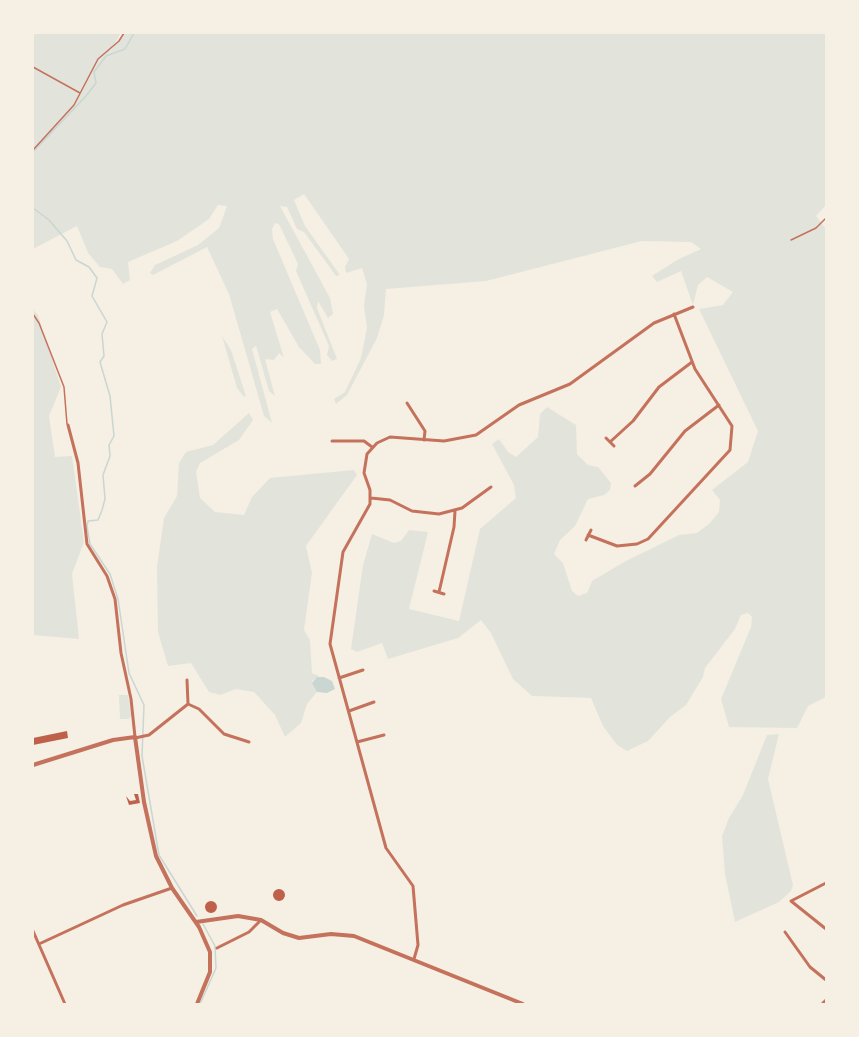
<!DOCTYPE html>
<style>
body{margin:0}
#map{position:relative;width:859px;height:1037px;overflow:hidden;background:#f6efe4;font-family:Lora,serif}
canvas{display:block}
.frame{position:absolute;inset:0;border:34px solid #f6efe4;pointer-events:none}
</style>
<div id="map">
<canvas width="859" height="1037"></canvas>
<div class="frame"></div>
</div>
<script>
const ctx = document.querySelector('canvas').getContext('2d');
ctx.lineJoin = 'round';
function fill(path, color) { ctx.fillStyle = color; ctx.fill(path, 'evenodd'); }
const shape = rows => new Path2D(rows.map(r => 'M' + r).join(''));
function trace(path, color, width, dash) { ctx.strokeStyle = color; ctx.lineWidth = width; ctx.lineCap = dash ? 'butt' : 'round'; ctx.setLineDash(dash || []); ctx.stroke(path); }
const green = shape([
 [33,33,121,33,106,58,123,33,826,33,826,205,816,216,826,229,826,697,808,706,797,728,729,727,721,699,751,627,752,617,748,613,741,615,735,629,705,668,703,677,686,705,670,717,648,741,627,751,617,745,603,726,591,698,532,696,513,679,491,633,481,620,458,638,388,659,382,643,357,652,351,649,363,565,372,534,394,543,401,541,409,530,428,532,409,609,459,621,480,529,516,498,514,485,492,444,499,439,508,452,516,457,538,437,540,414,547,407,576,425,577,454,588,465,598,467,611,483,610,490,604,495,588,499,575,526,560,540,554,554,563,563,572,591,578,596,587,593,592,581,624,562,679,535,697,533,710,523,719,512,720,500,712,490,748,462,758,431,699,309,723,305,733,292,707,277,698,285,693,305,681,271,657,282,652,276,677,260,701,249,691,242,642,241,486,281,386,289,384,315,377,338,347,395,336,404,334,399,345,392,361,358,367,328,364,306,367,284,362,268,346,273,345,267,349,259,304,194,294,200,305,226,340,275,336,276,304,232,297,229,287,207,280,206,330,298,333,314,328,318,318,301,317,308,337,359,332,361,327,355,329,346,296,271,298,264,279,224,275,223,272,229,273,239,320,350,321,364,315,364,299,347,277,309,270,312,284,358,279,353,274,360,265,359,275,396,269,391,256,346,252,349,272,423,264,416,229,294,207,247,153,275,150,273,155,265,198,245,219,228,227,206,218,205,209,219,177,241,128,262,130,280,123,284,112,269,100,267,88,253,77,226,33,249],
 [33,309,38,315,61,387,49,416,55,457,72,456,84,542,72,574,79,639,33,635],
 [222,336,231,350,246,396,244,397,237,388],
 [249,413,253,420,239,440,200,463,196,472,200,498,215,512,244,515,252,497,270,478,354,470,357,475,306,546,312,573,304,630,310,640,312,673,319,676,312,681,317,692,307,704,301,723,285,737,275,715,254,692,236,689,220,695,209,692,191,663,168,666,158,632,157,567,164,518,177,496,179,463,186,452,213,445],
 [119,695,128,695,131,715,129,719,120,719],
 [779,734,768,779,793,885,791,891,779,902,735,922,725,874,722,836,729,818,743,795,767,735]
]);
const water = shape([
 [317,677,324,677,332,681,335,689,327,693,317,692,312,683]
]);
const stream = shape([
 [33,152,86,96,96,83,94,72,106,56,125,49,134,33],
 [33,208,49,220,67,241,76,260,89,267,97,278,92,296,107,322,102,334,104,356,100,362,110,396,114,436,109,445,110,456,103,475,105,499,102,510,98,520,88,521,87,526,90,544,110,574,118,599,129,673,144,705,142,756,159,855,197,916],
 [200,1004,216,968,215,946,203,924]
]);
const building = shape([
 [67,731,68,738,33,745,33,738],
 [134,794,138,794,140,803,129,805,126,796,130,801,136,800],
 '273 895a6 6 0 1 1 12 0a6 6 0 1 1-12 0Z',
 '205 907a6 6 0 1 1 12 0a6 6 0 1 1-12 0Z'
]);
const service = shape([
 [33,67,80,93],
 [33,150,74,105,98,59,119,41,124,33],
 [791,240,816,228,826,218],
 [33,314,39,323,64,387,67,424]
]);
const minor = shape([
 [407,403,425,431,424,440],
 [68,425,78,463,87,544,107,576,115,599,121,653,131,699,135,737],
 [606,438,614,446],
 [332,441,364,441,372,447],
 [610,442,633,421,659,387,692,362],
 [635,486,650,474,685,431,719,405],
 [371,498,390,500,412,511,439,514,462,508,491,487],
 [588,535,617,546,637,544,648,539,730,450,732,426,695,369,674,314],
 [586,540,591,530],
 [434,591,444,594],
 [439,592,454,527,455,511],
 [339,678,363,670],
 [188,704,199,709,224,734,249,742],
 [349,711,374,702],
 [135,738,149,735,188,704,187,680],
 [357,742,384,735],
 [826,883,791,901,826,929],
 [33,931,65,1004],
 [785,932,810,967,826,980],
 [39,944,123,905,172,888],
 [217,948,249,932,261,920],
 [414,959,418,945,413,886,386,848,330,644,343,552,370,504,370,490,364,473,367,454,377,443,390,437,444,441,476,435,519,405,570,384,654,323,693,307],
 [822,1004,826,1000]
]);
const tertiary = shape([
 [33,765,113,740,135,737,144,802,156,856,172,888,199,927,210,952,210,972,197,1004],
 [196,922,238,916,261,920,283,933,299,938,331,934,354,936,523,1004]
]);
fill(green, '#e2e4dc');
fill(water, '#c9d6d2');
trace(stream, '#c9d6d2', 1.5);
fill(building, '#bf614a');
trace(service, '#c5725c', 1.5);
trace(minor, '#c5725c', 3);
trace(tertiary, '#c5725c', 4);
</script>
